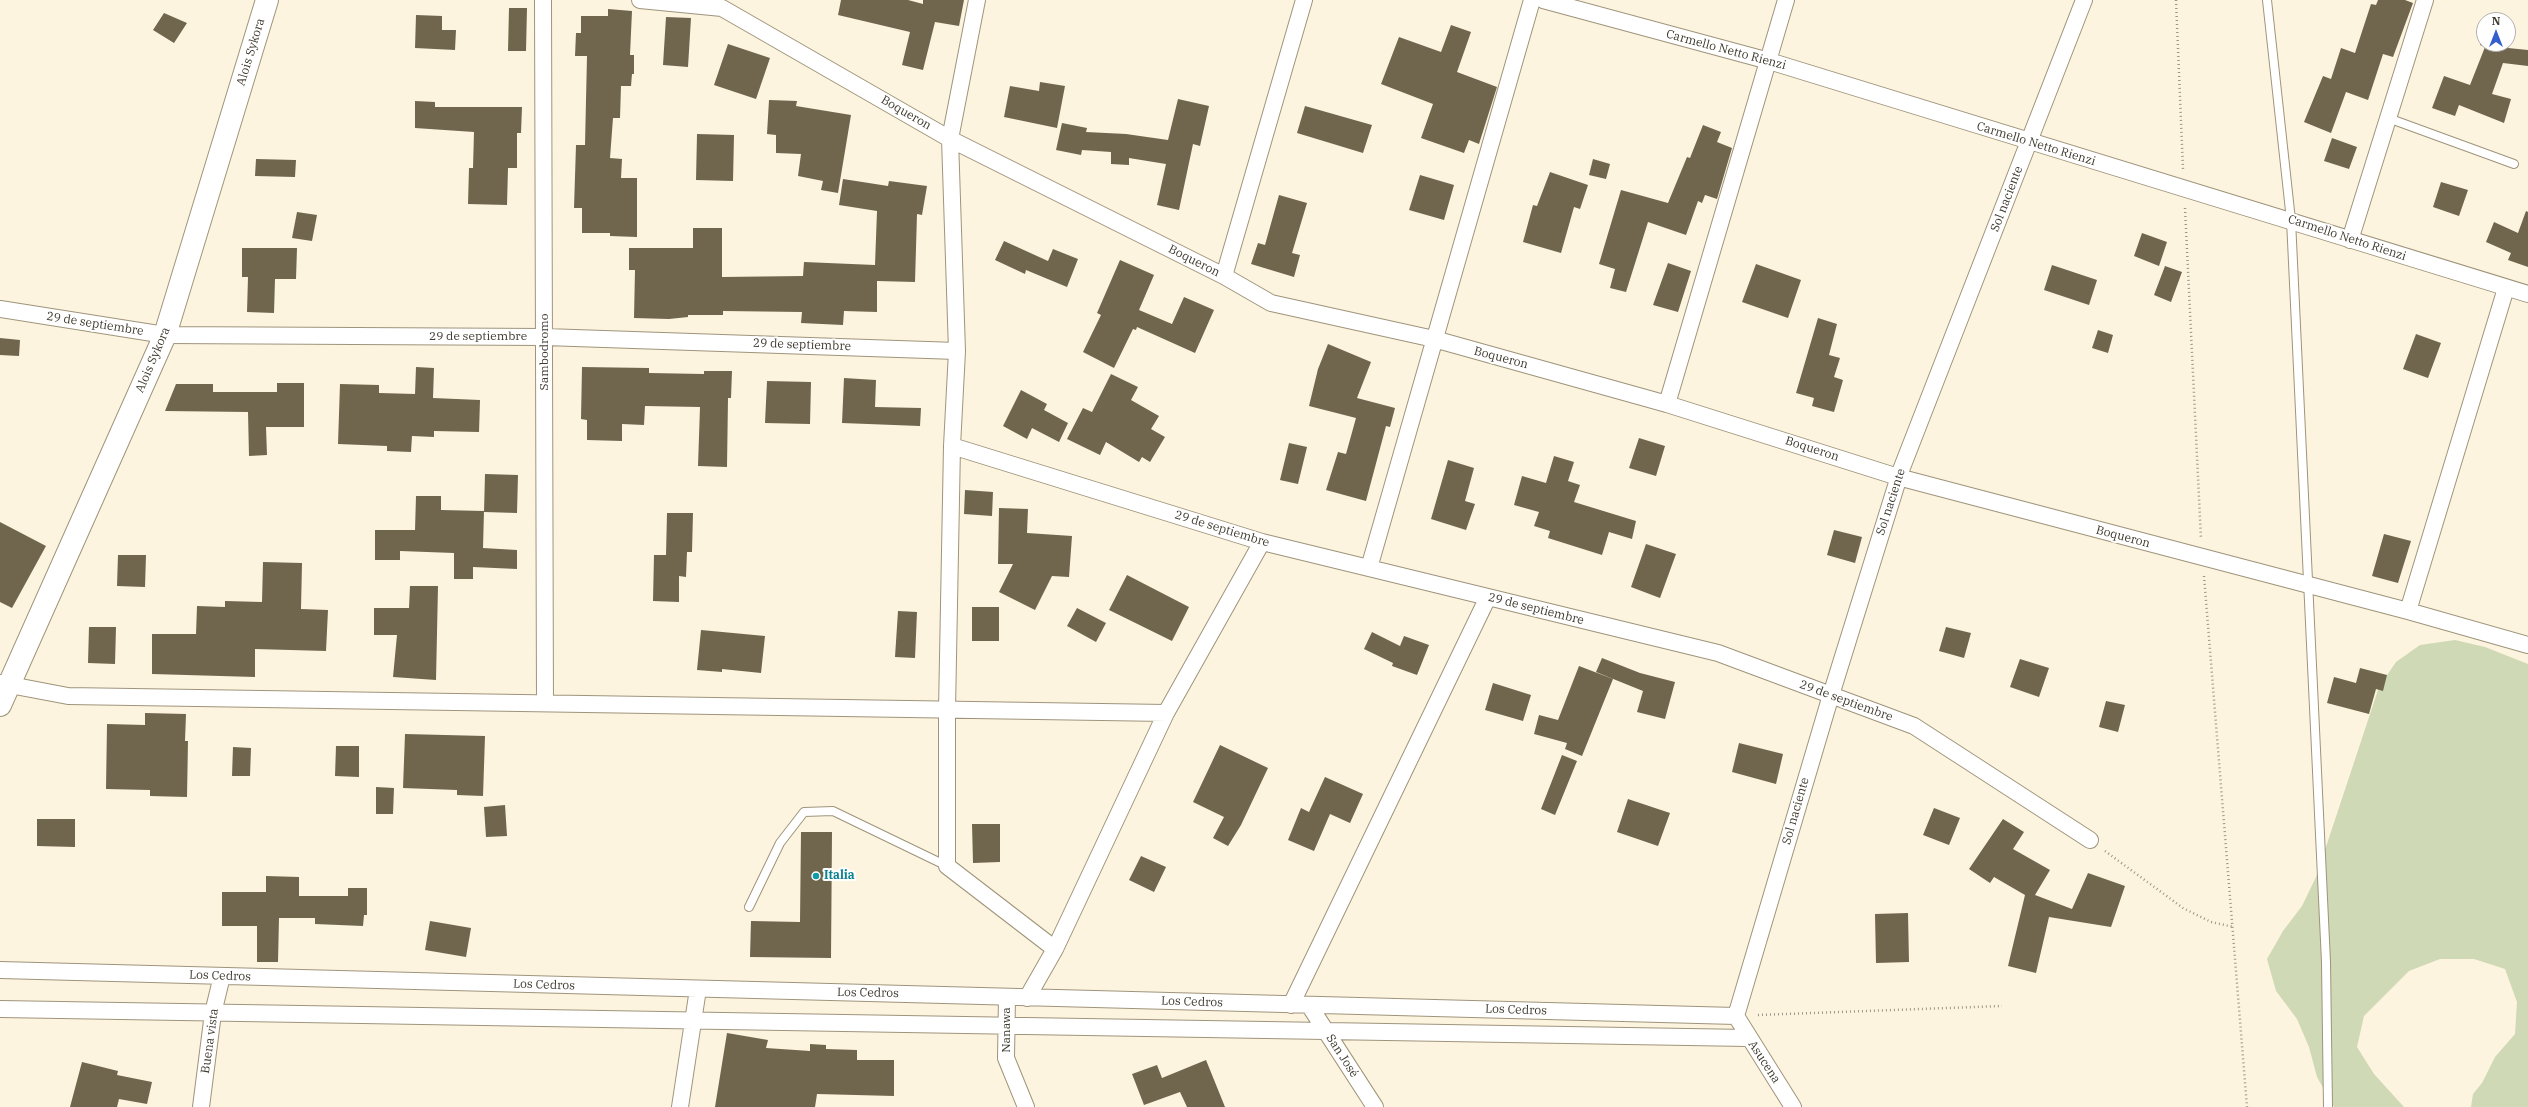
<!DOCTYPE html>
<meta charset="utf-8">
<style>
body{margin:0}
#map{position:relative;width:2528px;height:1107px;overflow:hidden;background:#fdf4df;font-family:"IBM Plex Serif",serif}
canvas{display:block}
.north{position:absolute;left:2476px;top:12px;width:40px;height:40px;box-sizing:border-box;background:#fff;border:1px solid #b2b0ac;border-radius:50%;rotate:0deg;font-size:11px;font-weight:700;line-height:16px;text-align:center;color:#3e3a2f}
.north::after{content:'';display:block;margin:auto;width:14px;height:18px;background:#345ece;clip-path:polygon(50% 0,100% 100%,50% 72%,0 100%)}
</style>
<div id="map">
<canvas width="2528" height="1107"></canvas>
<div class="north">N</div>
</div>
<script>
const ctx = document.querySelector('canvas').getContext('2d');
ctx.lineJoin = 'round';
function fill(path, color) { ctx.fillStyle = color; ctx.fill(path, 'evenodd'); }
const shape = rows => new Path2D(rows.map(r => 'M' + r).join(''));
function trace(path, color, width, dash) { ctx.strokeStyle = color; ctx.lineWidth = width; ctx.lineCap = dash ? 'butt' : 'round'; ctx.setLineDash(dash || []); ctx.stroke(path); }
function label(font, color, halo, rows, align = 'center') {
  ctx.font = font + ' "IBM Plex Serif",serif'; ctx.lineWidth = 4; ctx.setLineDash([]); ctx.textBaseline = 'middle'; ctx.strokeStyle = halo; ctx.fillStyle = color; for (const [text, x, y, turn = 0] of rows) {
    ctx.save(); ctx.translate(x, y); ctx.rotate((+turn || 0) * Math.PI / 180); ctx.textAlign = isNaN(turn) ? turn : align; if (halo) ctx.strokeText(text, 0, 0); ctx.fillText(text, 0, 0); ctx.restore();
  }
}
const green = shape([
 [2455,640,2485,647,2528,664,2528,1107,2471,1107,2473,1094,2482,1083,2495,1057,2515,1034,2517,1002,2505,969,2474,959,2440,959,2409,971,2364,1016,2357,1047,2374,1074,2404,1107,2334,1107,2317,1077,2309,1047,2297,1019,2276,991,2267,959,2283,931,2302,906,2316,877,2379,687,2396,662,2420,645]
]);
const building = shape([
 [841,0,908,0,923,4,923,0,964,0,959,26,935,22,923,70,902,65,910,32,838,15],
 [2378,0,2405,0,2413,3,2393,57,2383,54,2368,100,2346,92,2331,133,2304,122,2323,76,2331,79,2341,48,2355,53,2371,4,2376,5],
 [509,8,527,8,526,51,508,51],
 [608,9,632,11,630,55,634,55,634,74,632,74,631,86,621,86,620,118,613,118,610,158,622,159,621,178,637,178,637,237,610,236,610,233,582,233,582,208,574,208,576,145,585,145,587,56,575,56,576,33,581,33,581,16,608,16],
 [164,13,187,23,174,43,153,30],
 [416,15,442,16,442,30,456,30,455,50,415,48],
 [666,17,691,18,688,67,663,65],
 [1451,25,1471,32,1457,72,1497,87,1479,144,1469,140,1464,153,1421,138,1433,104,1381,84,1399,37,1441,52],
 [2484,37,2484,44,2508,44,2508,38,2512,40,2508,48,2528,50,2528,66,2503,63,2492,94,2511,99,2504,123,2459,105,2455,116,2432,108,2444,76,2470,85,2485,47,2480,45],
 [728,44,770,58,756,99,714,85],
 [1040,82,1065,86,1057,128,1004,117,1010,86,1039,91],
 [1178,99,1209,106,1200,146,1193,144,1179,210,1157,205,1166,164,1129,158,1129,165,1111,164,1111,152,1082,150,1081,155,1056,150,1062,123,1087,128,1086,132,1126,134,1168,140],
 [769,100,797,101,796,106,851,115,838,193,821,190,823,181,798,176,801,154,776,153,776,135,767,134],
 [415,101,435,102,435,107,522,107,521,133,517,133,517,168,508,168,507,205,468,204,469,168,473,168,474,132,415,128],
 [1305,106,1372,125,1363,153,1297,133],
 [1703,125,1721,132,1717,142,1732,148,1717,199,1705,195,1702,203,1698,201,1686,235,1648,222,1626,292,1610,288,1615,269,1599,264,1621,190,1668,203,1687,157,1690,158],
 [697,134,734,135,733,181,696,180],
 [2332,138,2357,147,2349,169,2324,161],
 [256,159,296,160,295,177,255,176],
 [1593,159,1610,164,1606,179,1589,175],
 [1550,172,1588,185,1580,209,1574,207,1561,253,1523,242,1533,205,1537,206],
 [1420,175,1454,185,1444,220,1409,210],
 [843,179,888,186,889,181,927,186,922,215,917,214,915,282,877,281,877,312,844,311,843,325,801,323,802,312,723,311,723,315,688,315,688,317,669,319,634,318,635,270,629,270,629,248,693,248,693,228,722,228,722,277,803,276,804,262,875,265,877,211,839,205],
 [2441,182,2468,190,2459,216,2433,207],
 [1279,195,1307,203,1292,253,1300,255,1294,277,1251,264,1258,243,1265,245],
 [2526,211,2528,212,2528,267,2508,260,2511,253,2486,242,2494,222,2518,233],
 [297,212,317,215,312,241,292,238],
 [2142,233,2167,242,2159,266,2134,256],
 [1004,241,1048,261,1053,249,1078,259,1067,287,1026,270,1025,274,995,260],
 [242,248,297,248,296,279,275,279,274,313,247,312,248,277,242,277],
 [1120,260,1154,275,1139,310,1172,324,1184,297,1214,310,1195,353,1137,327,1136,330,1133,329,1114,368,1083,352,1101,315,1097,313],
 [1668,263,1691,271,1678,312,1653,305],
 [1756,264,1801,280,1788,318,1742,302],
 [2052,265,2097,280,2089,305,2044,290],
 [2165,266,2182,272,2171,302,2154,295],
 [1818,318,1837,324,1829,355,1840,358,1834,377,1843,380,1834,412,1812,406,1814,398,1796,393],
 [2098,330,2113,335,2108,353,2092,348],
 [2416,334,2441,343,2428,378,2403,369],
 [0,338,20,340,19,356,0,355],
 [1328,344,1371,362,1357,398,1395,408,1390,427,1386,426,1366,501,1326,490,1338,452,1346,454,1356,418,1309,406,1318,369],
 [416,367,434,368,433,398,480,400,479,432,434,431,434,437,412,436,411,452,387,451,387,446,338,444,340,384,379,385,379,393,415,394],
 [582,367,649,368,649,373,704,374,704,371,732,371,731,398,728,398,727,467,698,466,700,407,645,406,644,425,622,424,622,441,587,440,587,420,581,419],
 [1111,374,1138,387,1131,400,1159,416,1151,429,1165,437,1150,462,1142,457,1139,462,1106,442,1100,455,1067,439,1083,408,1092,412],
 [844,378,876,380,875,407,921,408,920,426,842,423],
 [767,381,811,382,810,424,765,423],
 [277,383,304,383,304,427,266,427,267,455,249,456,248,412,165,411,176,384,213,384,213,392,277,392],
 [1021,390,1047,404,1044,410,1068,423,1059,442,1032,428,1027,439,1003,426],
 [1639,438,1665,446,1656,476,1629,468],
 [1289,443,1307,447,1298,484,1280,480],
 [1554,456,1574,462,1568,481,1580,485,1574,502,1636,521,1632,539,1609,532,1602,555,1548,538,1550,531,1534,526,1539,512,1514,505,1522,476,1546,483],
 [1448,460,1474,468,1465,501,1475,504,1466,530,1431,519],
 [485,474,518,475,517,513,484,512],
 [965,490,993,492,992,516,964,514],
 [416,496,441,496,441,510,484,511,483,548,517,550,517,569,473,567,473,579,454,579,454,553,400,551,400,560,375,560,375,530,415,530],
 [999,508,1028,509,1027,533,1072,536,1069,577,1052,576,1035,610,999,592,1013,564,998,564],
 [667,513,693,513,692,552,687,552,686,577,679,576,679,602,653,601,654,555,666,555],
 [0,522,46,546,12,608,0,602],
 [1834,530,1862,537,1855,563,1827,555],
 [2384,534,2411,541,2398,583,2372,576],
 [1646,544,1676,554,1660,598,1631,587],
 [118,555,146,555,145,587,117,586],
 [263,562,302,563,301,609,328,610,326,651,255,649,255,677,152,674,152,634,196,634,197,606,225,607,225,601,262,602],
 [1127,575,1189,607,1172,641,1109,610],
 [410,586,438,586,436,680,393,677,397,635,374,635,374,608,409,608],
 [972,607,999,607,999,641,972,641],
 [1077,608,1106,623,1096,642,1067,626],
 [898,611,917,612,915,658,895,657],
 [89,627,116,627,115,664,88,663],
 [1946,627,1971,633,1964,658,1939,651],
 [701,630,765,636,761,673,722,669,722,672,697,670],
 [1372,632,1400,646,1404,636,1429,645,1417,675,1392,666,1393,663,1364,649],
 [1602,658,1640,673,1675,682,1665,719,1637,712,1643,691,1596,672],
 [2020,659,2049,668,2039,697,2010,687],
 [1579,666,1613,679,1582,756,1565,749,1567,743,1534,734,1539,715,1558,720],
 [2360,668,2387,675,2383,691,2376,689,2369,714,2327,703,2334,677,2356,683],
 [1493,683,1531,695,1523,721,1485,710],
 [2106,701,2125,705,2118,732,2099,727],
 [145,713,186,714,185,741,188,741,187,797,150,796,150,790,106,789,107,724,145,725],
 [405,734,485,736,483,796,457,795,457,790,403,788],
 [1739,743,1783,754,1776,784,1732,772],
 [1220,745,1268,768,1241,825,1228,846,1213,838,1224,817,1193,802],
 [336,746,359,746,359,777,335,776],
 [233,747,251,748,250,776,232,776],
 [1562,755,1577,761,1555,815,1541,809],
 [1325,777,1363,794,1350,823,1330,814,1314,851,1288,840,1301,808,1309,812],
 [376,787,394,788,393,814,376,814],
 [1628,799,1670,813,1658,846,1617,832],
 [505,805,507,836,486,837,484,807],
 [1934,808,1960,818,1949,845,1923,835],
 [37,819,75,819,75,847,37,846],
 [2003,819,2024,832,2013,849,2050,870,2035,895,2072,909,2088,873,2125,886,2111,927,2049,917,2036,973,2008,966,2025,895,1994,877,1990,883,1969,869],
 [972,824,1000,824,1000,862,973,863],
 [801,832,832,832,831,958,750,957,751,921,800,922],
 [1141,856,1166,867,1154,892,1129,880],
 [266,876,299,877,299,896,348,896,348,888,367,888,367,915,364,915,363,926,315,924,315,918,279,918,278,962,257,962,257,926,222,926,222,892,266,892],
 [1908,913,1909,962,1876,963,1875,914],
 [430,921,471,928,466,957,425,950],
 [727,1033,768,1040,766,1048,810,1051,810,1044,826,1045,826,1049,857,1050,857,1060,894,1060,894,1096,817,1094,815,1107,715,1107],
 [1206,1060,1225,1107,1187,1107,1180,1092,1144,1105,1132,1074,1157,1065,1162,1078],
 [82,1062,118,1071,117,1075,152,1082,147,1104,119,1099,117,1107,70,1107]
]);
const path = shape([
 [2176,0,2183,169],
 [2185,208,2201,539],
 [2204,576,2247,1107],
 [2105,851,2183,908,2211,922,2234,927],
 [1758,1015,2002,1006]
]);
const lane = shape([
 [2267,0,2291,220,2326,962,2328,1107],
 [2388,118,2514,164],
 [749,907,780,843,804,812,833,811,947,866]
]);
const street = shape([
 [543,0,545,703],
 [640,0,722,8,950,139,1224,276,1271,303,1434,339,1667,404,1898,477,2408,611,2528,645],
 [977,0,950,139,957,351,952,446,947,710,947,866,1055,949],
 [1543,0,1769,61,2528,294],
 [2350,240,2425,0],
 [1224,276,1304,0],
 [0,309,165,335,545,337,957,351],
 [1667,404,1786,0],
 [952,446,1262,542,1718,653,1914,726,2090,840],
 [1369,568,1532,0],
 [2408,611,2506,288],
 [0,683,68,696,1166,713],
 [0,970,1736,1016],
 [1007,997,1006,1058,1026,1107],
 [1027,998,1055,949,1166,713,1262,542],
 [1291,1005,1488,597],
 [1309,1005,1375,1107],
 [0,1009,1748,1038],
 [1736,1016,1831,695,1901,470,2084,0],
 [1736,1016,1793,1107],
 [201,1107,213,1013,222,976],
 [680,1107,698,989]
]);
const secondary = shape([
 [0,705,165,335,267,0]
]);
const markers = [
 [816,876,4,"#0f9aa8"]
];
const streetNames = [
 ["Carmello Netto Rienzi",1726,50,15],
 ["Alois Sykora",251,52,-73],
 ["Boqueron",906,113,30],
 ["Carmello Netto Rienzi",2036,144,17],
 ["Sol naciente",2007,199,-69],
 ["Carmello Netto Rienzi",2347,238,18],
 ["Boqueron",1194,261,27],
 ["29 de septiembre",95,324,9],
 ["29 de septiembre",478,337],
 ["29 de septiembre",802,345,2],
 ["Sambodromo",545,352,-90],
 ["Boqueron",1501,358,15],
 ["Alois Sykora",153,360,-67],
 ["Boqueron",1812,449,18],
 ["Sol naciente",1891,502,-72],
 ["29 de septiembre",1222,529,17],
 ["Boqueron",2123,537,15],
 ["29 de septiembre",1536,609,14],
 ["29 de septiembre",1846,701,20],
 ["Sol naciente",1796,811,-74],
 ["Los Cedros",220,976,2],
 ["Los Cedros",544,985,2],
 ["Los Cedros",868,993,1],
 ["Los Cedros",1192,1002,2],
 ["Los Cedros",1516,1010,2],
 ["Nanawa",1007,1030,-90],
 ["Buena vista",210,1041,-82],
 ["San José",1342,1056,57],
 ["Asucena",1764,1062,57]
];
const cultureNames = [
 ["Italia",824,876]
];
fill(green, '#cfd9b5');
fill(building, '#70664e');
trace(lane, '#9f947b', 10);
trace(street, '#9f947b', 18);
trace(secondary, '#9f947b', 24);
trace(path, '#9c9686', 2.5, [1, 3]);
trace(lane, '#fff', 8);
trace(street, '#fff', 16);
trace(secondary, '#fff', 22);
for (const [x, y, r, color] of markers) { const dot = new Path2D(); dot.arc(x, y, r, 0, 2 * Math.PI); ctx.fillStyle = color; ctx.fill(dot); trace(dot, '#fff', 1.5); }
label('12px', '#3e3a2f', '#fff', streetNames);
label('bold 12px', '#0d838f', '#fff', cultureNames, 'left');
</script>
